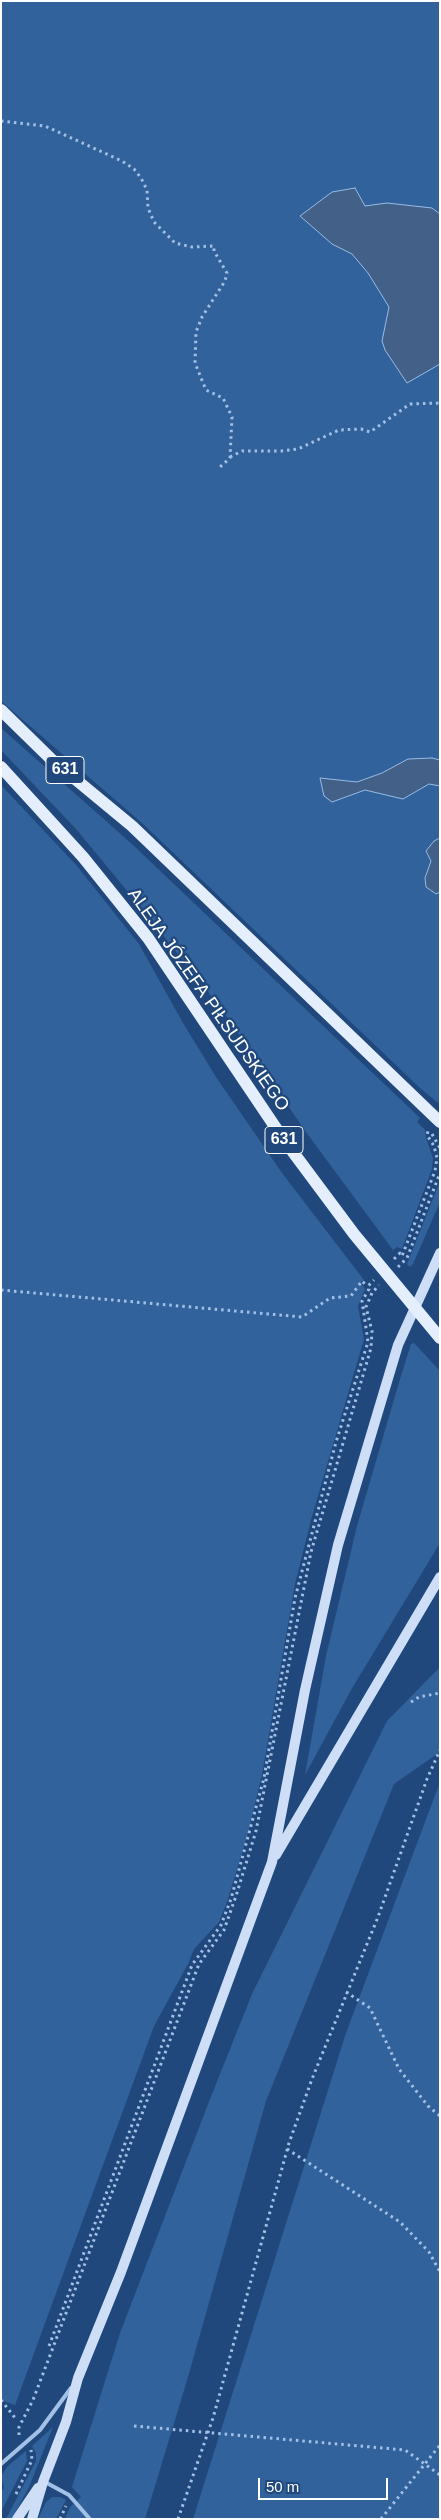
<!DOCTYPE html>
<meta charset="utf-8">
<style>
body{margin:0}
#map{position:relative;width:441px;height:2520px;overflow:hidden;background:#20487d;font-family:Helvetica,sans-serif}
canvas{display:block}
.frame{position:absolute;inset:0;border:2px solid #fff;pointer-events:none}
.scale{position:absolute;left:258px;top:2478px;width:130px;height:22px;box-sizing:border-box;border:2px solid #fff;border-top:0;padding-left:6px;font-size:15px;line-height:18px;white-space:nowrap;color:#fff;-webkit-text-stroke:4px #20487d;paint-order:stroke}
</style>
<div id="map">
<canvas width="441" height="2520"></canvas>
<div class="frame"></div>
<div class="scale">50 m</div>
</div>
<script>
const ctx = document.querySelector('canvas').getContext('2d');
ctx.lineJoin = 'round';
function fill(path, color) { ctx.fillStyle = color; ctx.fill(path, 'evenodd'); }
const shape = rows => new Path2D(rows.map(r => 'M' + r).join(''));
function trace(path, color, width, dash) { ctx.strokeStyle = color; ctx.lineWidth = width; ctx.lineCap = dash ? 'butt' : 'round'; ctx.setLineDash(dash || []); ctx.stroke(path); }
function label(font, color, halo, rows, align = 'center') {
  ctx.font = font + ' Helvetica,sans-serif'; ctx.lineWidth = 4.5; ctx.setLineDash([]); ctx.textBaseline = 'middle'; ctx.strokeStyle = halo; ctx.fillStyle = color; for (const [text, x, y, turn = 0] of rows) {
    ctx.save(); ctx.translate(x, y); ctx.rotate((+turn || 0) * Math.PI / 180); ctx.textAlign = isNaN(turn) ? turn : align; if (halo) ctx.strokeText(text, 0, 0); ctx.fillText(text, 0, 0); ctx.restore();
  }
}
const green = shape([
 [1,1,440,1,440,1100,438,1103,420,1088,142,823,1,701],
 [1,728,133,845,420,1118,417,1122,425,1130,426,1138,433,1158,432,1169,402,1249,397,1247,393,1250,306,1132,220,1007,138,904,76,829,1,750],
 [1,785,77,866,139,944,183,1023,216,1077,282,1173,364,1280,361,1283,365,1289,358,1306,364,1339,311,1520,295,1584,262,1775,248,1833,228,1899,219,1922,194,1949,188,1964,154,2026,15,2405,1,2400],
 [440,1181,440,1202,413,1264,410,1267,407,1264],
 [414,1343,440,1371,440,1543,351,1690,305,1775,326,1656,357,1526,400,1379,411,1344],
 [440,1667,440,1752,394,1784,266,2101,188,2377,145,2519,65,2519,70,2507,81,2497,72,2487,120,2333,210,2099,252,1994,387,1721],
 [440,1782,440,2519,193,2519,346,2033],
 [53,2427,29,2487,12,2519,6,2519,36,2461,36,2453,32,2446],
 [26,2451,27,2461,1,2512,1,2492,4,2488,1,2476,8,2466],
 [52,2497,60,2497,66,2500,56,2519,38,2519,46,2502]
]);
const water = shape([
 [355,188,365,206,387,203,432,208,440,214,440,364,407,383,385,350,382,341,389,307,368,273,352,254,332,244,300,216,332,192,355,188],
 [432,758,440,760,440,786,429,784,403,799,365,790,332,802,324,796,320,778,357,782,382,773,408,759,432,758],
 [440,838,440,892,436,894,426,887,425,878,431,861,426,851,434,841,440,838]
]);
const path = shape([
 [1,121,45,126,122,161,134,169,141,178,147,190,148,208,154,222,175,243,192,247,214,246,214,251,227,273,225,281,202,317,196,332,195,363,206,390,223,398,232,417,230,458,220,467],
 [230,457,242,451,281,451,298,449,339,430,361,429,370,432,410,404,440,403],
 [432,1134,440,1148],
 [394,1259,400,1253,402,1256,435,1171,437,1158,434,1146,427,1135,428,1131],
 [398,1267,407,1258,440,1173],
 [1,1290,302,1317,330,1298,351,1296,362,1281,367,1286],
 [411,1702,419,1697,440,1693],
 [346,1992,370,2008,399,2069,428,2106,440,2116],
 [287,2149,400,2222,429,2252,440,2272],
 [49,2346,192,1965,221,1925,231,1899,264,1778,295,1598,336,1442,368,1342,362,1301,369,1289,368,1286,374,1280],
 [1,2400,16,2419],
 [134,2426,405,2450,440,2475],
 [19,2435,19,2427,33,2400,199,1964,224,1930,236,1896,256,1831,311,1552,371,1348,372,1331,366,1307,372,1293,379,1285],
 [16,2494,32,2460,31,2450],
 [60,2519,66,2506],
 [178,2519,213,2418,289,2143,312,2079,378,1917,427,1779,440,1750],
 [381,2519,440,2445]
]);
const service = shape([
 [1,2464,40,2430,71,2388],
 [45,2482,69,2495,89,2518]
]);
const secondary = shape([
 [276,1855,440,1577],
 [17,2519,38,2488],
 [32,2519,43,2482,66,2422,78,2378,121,2272,272,1862,305,1690,338,1545,398,1345,440,1253]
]);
const primary = shape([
 [1,710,51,759,132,826,440,1122],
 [1,767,83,857,148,938,284,1140,354,1234,440,1338]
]);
const shields = [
 [65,770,38],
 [284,1140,38]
];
const shieldNames = [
 ["631",65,770],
 ["631",284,1140]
];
const streetNames = [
 ["ALEJA JÓZEFA PIŁSUDSKIEGO",208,1000,55]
];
fill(green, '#32629b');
fill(water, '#436188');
trace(water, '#96bce8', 1);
trace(path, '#a3c1e7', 3, [2.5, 4]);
trace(service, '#a3c1e7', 4);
trace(secondary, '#cddef6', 10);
trace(primary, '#e4eefd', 12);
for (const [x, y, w] of shields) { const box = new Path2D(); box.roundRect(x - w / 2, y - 13.5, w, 27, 4); ctx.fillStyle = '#20487d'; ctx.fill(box); trace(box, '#fff', 1); }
label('bold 16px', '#fff', null, shieldNames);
label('18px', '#fff', '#20487d', streetNames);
</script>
